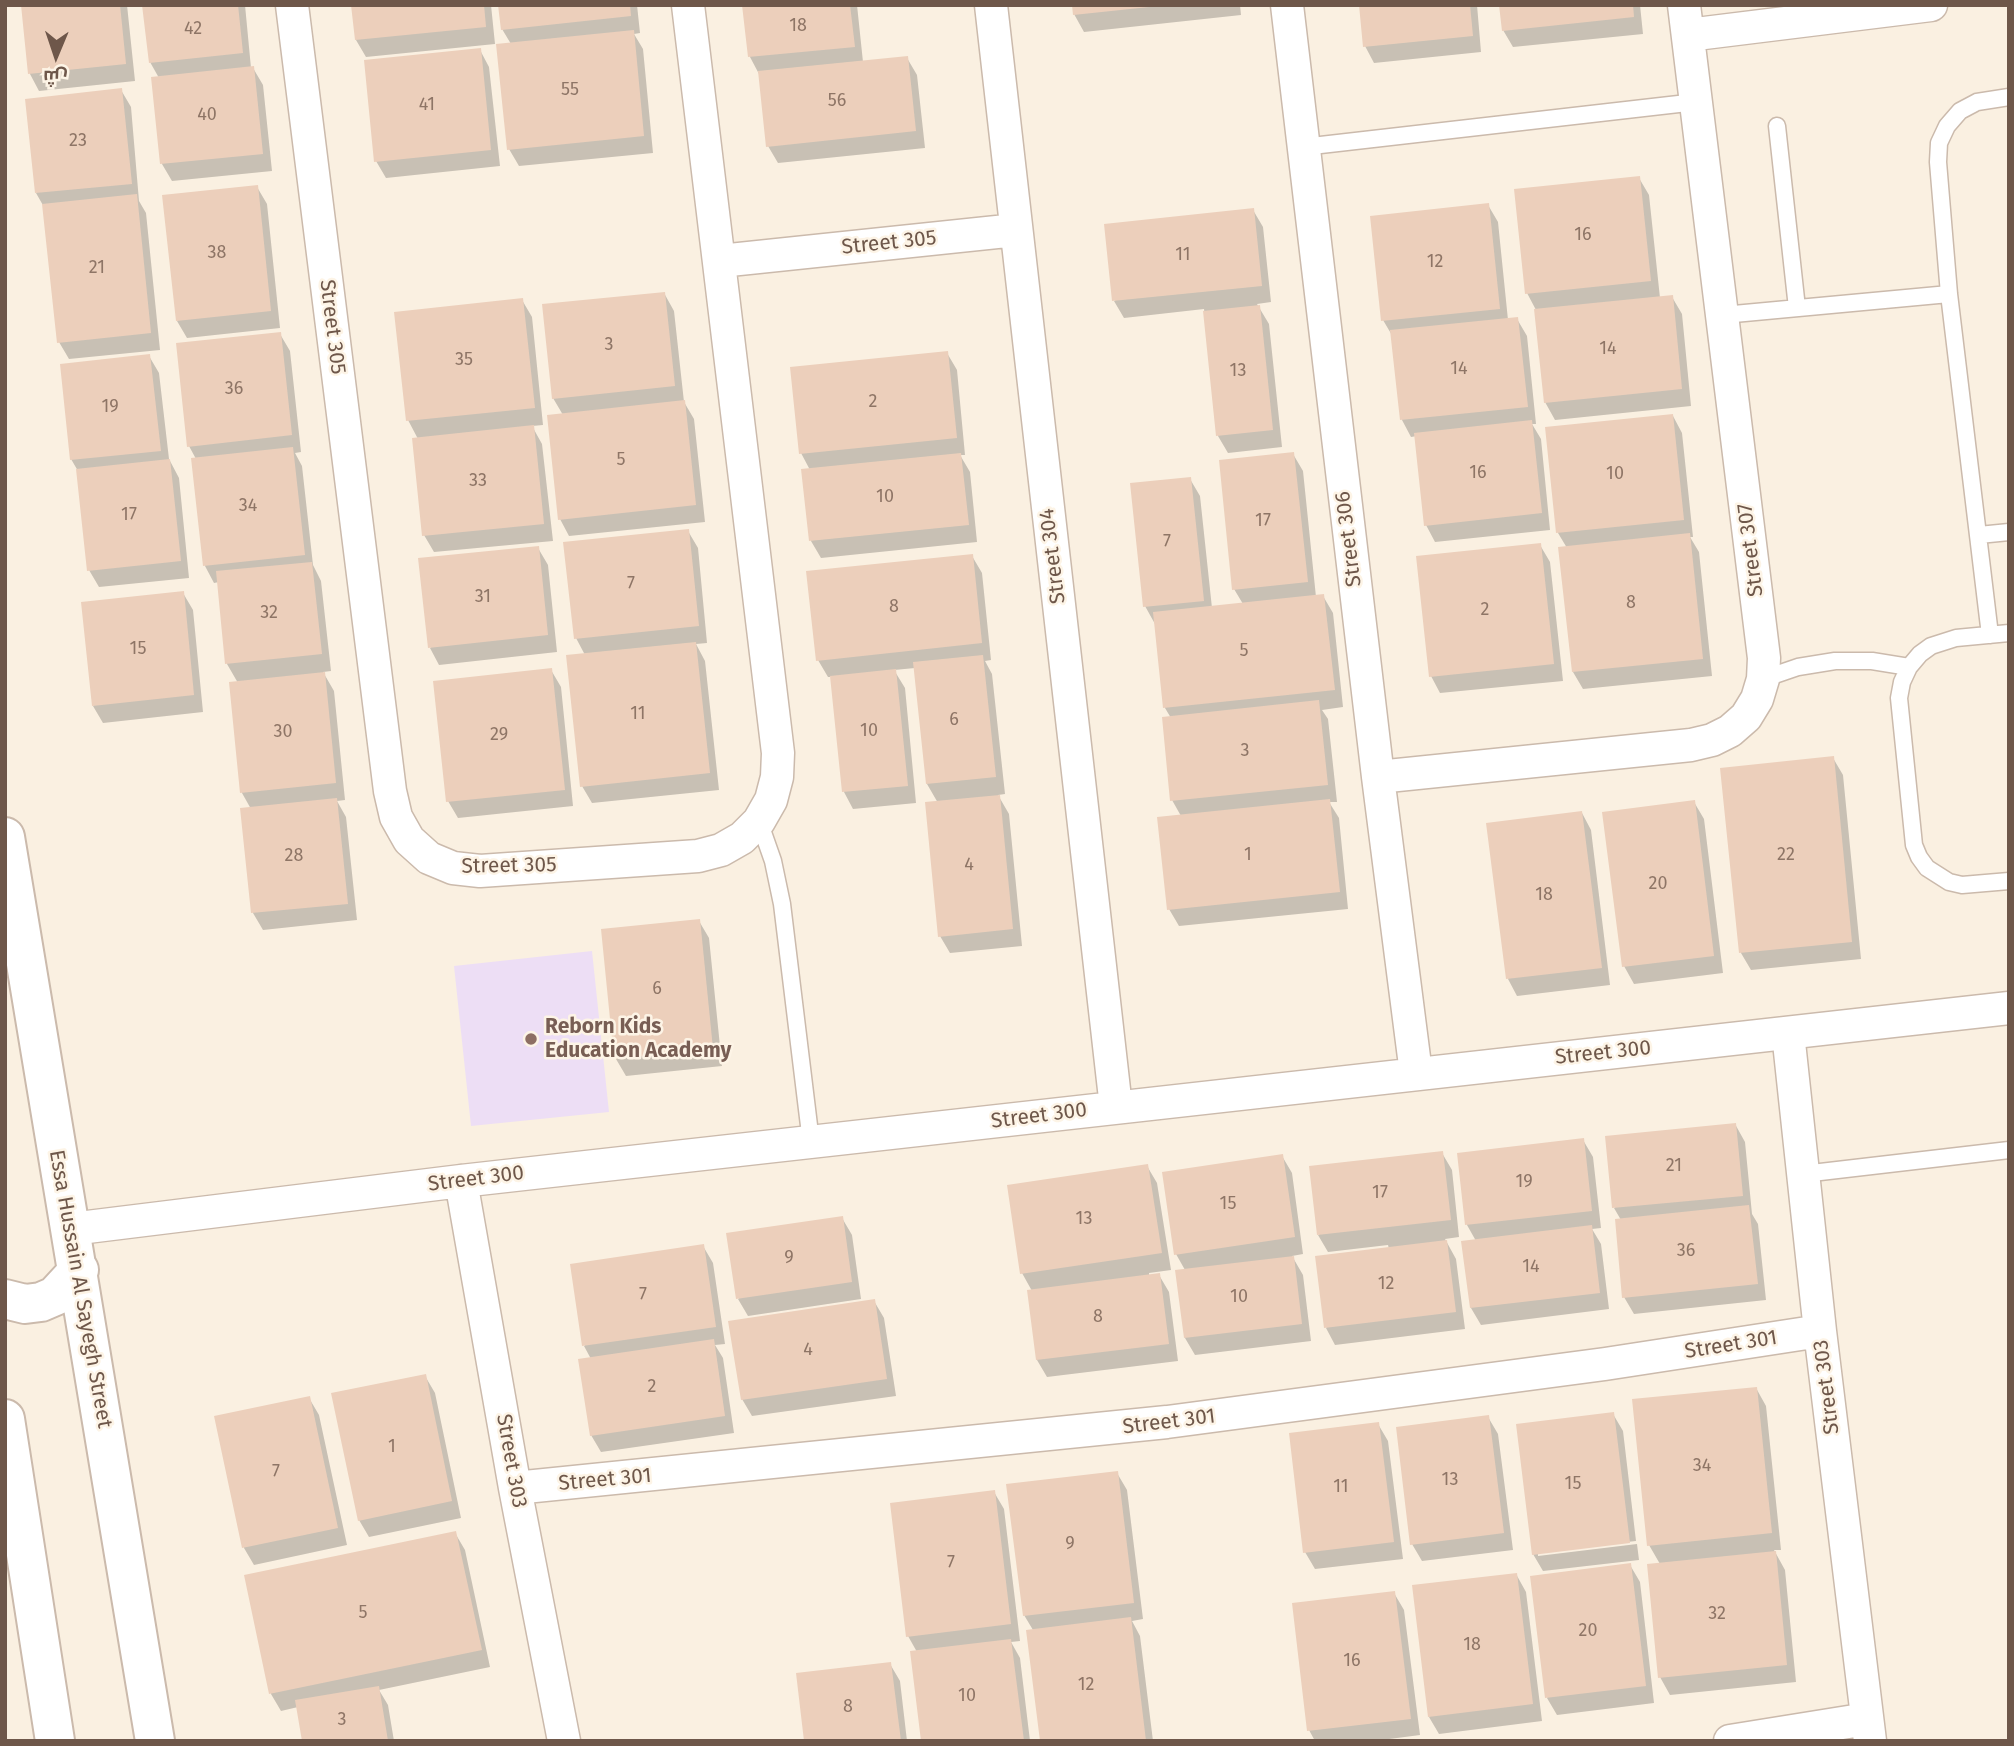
<!DOCTYPE html>
<meta charset="utf-8">
<style>
body{margin:0}
#map{position:relative;width:2014px;height:1746px;overflow:hidden;background:#faf0e1;font-family:"Fira Sans",Cairo,sans-serif}
canvas{display:block}
.frame{position:absolute;inset:0;border:7px solid #6e574a;pointer-events:none}
.north{position:absolute;left:21px;top:21px;width:70px;height:70px;-webkit-text-stroke:5px #fdf4e6;paint-order:stroke;rotate:182deg;font-size:19px;font-weight:700;line-height:28px;text-align:center;color:#6e574a}
.north::after{content:'';display:block;margin:auto;width:24px;height:32px;background:#6e574a;clip-path:polygon(50% 0,100% 100%,50% 72%,0 100%)}
</style>
<div id="map">
<canvas width="2014" height="1746"></canvas>
<div class="frame"></div>
<div class="north">ش</div>
</div>
<script>
const ctx = document.querySelector('canvas').getContext('2d');
ctx.lineJoin = 'round';
function fill(path, color) { ctx.fillStyle = color; ctx.fill(path, 'evenodd'); }
const shape = rows => new Path2D(rows.map(r => 'M' + r).join(''));
function trace(path, color, width, dash) { ctx.strokeStyle = color; ctx.lineWidth = width; ctx.lineCap = dash ? 'butt' : 'round'; ctx.setLineDash(dash || []); ctx.stroke(path); }
function label(font, color, halo, rows, align = 'center') {
  ctx.font = font + ' "Fira Sans",sans-serif'; ctx.lineWidth = 5; ctx.setLineDash([]); ctx.textBaseline = 'middle'; ctx.strokeStyle = halo; ctx.fillStyle = color; for (const [text, x, y, turn = 0] of rows) {
    ctx.save(); ctx.translate(x, y); ctx.rotate((+turn || 0) * Math.PI / 180); ctx.textAlign = isNaN(turn) ? turn : align; if (halo) ctx.strokeText(text, 0, 0); ctx.fillText(text, 0, 0); ctx.restore();
  }
}
const education = shape([
 [592,951,609,1112,471,1126,454,966]
]);
const shadow = shape([
 [23,5,127,5,135,81,39,91,30,74],
 [144,5,245,5,251,68,253,68,263,85,272,171,172,181,162,164,159,78,150,62],
 [353,5,491,5,495,44,366,57,356,40],
 [500,5,637,5,640,33,634,34,643,49,653,153,519,166,509,149,511,44,502,29],
 [744,5,857,5,863,62,907,58,917,75,925,148,778,163,768,146,759,74,750,57],
 [1074,5,1240,5,1241,15,1084,32,1074,14],
 [1360,5,1477,5,1481,52,1374,63,1365,46],
 [1501,5,1640,5,1643,34,1513,47,1503,30],
 [480,50,489,67,500,166,386,178,376,161],
 [121,90,131,107,139,201,146,213,160,350,69,359,59,342,44,207,36,193],
 [1639,178,1649,195,1660,298,1672,297,1682,314,1691,406,1555,420,1545,402,1536,310,1527,293],
 [257,187,267,204,280,328,187,338,177,321],
 [1488,205,1498,222,1508,320,1517,319,1527,336,1536,424,1532,424,1541,439,1550,530,1435,542,1426,525,1417,436,1411,437,1402,420,1393,337,1383,320],
 [1253,210,1263,227,1271,302,1257,304,1269,324,1282,447,1228,453,1218,436,1204,309,1124,318,1114,301],
 [664,293,674,311,684,402,694,419,705,522,569,536,560,519,563,415,553,398],
 [522,300,532,317,543,425,532,426,542,444,553,541,434,552,424,535,418,439,408,420],
 [280,334,290,351,301,452,295,453,302,466,313,565,321,581,331,671,323,672,334,691,345,800,337,801,346,817,357,920,263,930,253,913,251,809,242,793,231,684,238,683,227,664,219,582,214,583,205,566,196,459,189,446],
 [947,353,957,370,965,455,960,455,970,472,977,542,821,558,811,541,803,471,810,470,801,453],
 [149,356,159,373,169,459,179,478,189,578,99,587,89,570,78,471,71,459],
 [1673,416,1682,433,1693,537,1690,537,1699,552,1712,676,1583,689,1573,672,1560,548,1567,548,1558,533,1547,429],
 [1293,454,1303,471,1316,597,1323,596,1333,613,1343,707,1322,710,1328,719,1337,802,1329,802,1339,818,1348,909,1179,926,1169,909,1181,816,1172,800,1171,718,1165,708,1155,624,1145,606,1190,479,1200,496,1212,608,1243,604,1234,589],
 [688,531,698,548,707,643,696,644,705,661,719,790,592,803,582,786,585,655,576,638],
 [1540,545,1550,562,1563,681,1440,693,1431,676],
 [538,548,548,565,557,652,439,665,430,648],
 [972,556,982,573,991,660,985,661,992,674,1005,794,998,795,1009,814,1022,946,950,953,940,936,938,803,927,784,915,668,894,670,905,688,916,803,853,809,844,792,832,677,828,677,818,660],
 [183,593,193,610,203,712,103,723,93,706],
 [551,670,561,687,573,806,458,818,448,801],
 [1833,758,1843,775,1861,959,1751,970,1741,953,1722,769],
 [1694,802,1704,819,1723,973,1634,984,1624,966],
 [1582,813,1591,830,1610,985,1517,996,1508,979],
 [699,921,709,938,722,1066,626,1076,616,1059],
 [1735,1124,1745,1142,1752,1214,1758,1224,1766,1300,1634,1314,1624,1297,1621,1220,1614,1208],
 [1583,1140,1593,1157,1601,1228,1592,1229,1601,1244,1609,1309,1481,1325,1471,1308,1476,1241,1467,1225,1459,1154],
 [1442,1153,1452,1170,1459,1237,1445,1239,1456,1259,1465,1329,1335,1345,1326,1328,1389,1249,1388,1245,1328,1252,1318,1235],
 [1282,1156,1292,1173,1303,1254,1292,1256,1303,1275,1311,1341,1195,1355,1185,1338,1185,1270,1176,1254],
 [1147,1166,1157,1183,1171,1270,1149,1273,1149,1276,1159,1275,1169,1292,1178,1361,1047,1377,1037,1360,1032,1291,1022,1273],
 [842,1218,852,1235,861,1299,748,1316,738,1299],
 [703,1246,713,1263,725,1344,715,1345,723,1358,734,1433,601,1452,591,1435,591,1359,584,1346],
 [874,1301,884,1318,896,1396,752,1416,742,1399],
 [425,1376,435,1393,461,1518,369,1537,359,1520],
 [1756,1388,1766,1406,1781,1550,1774,1550,1785,1570,1796,1682,1670,1695,1660,1677,1660,1564,1649,1545],
 [309,1398,319,1415,347,1545,254,1565,244,1548,216,1417],
 [1613,1414,1623,1431,1636,1541,1538,1552,1538,1556,1637,1544,1639,1560,1543,1571,1533,1554],
 [1488,1417,1498,1434,1513,1550,1422,1561,1412,1544],
 [1378,1424,1388,1441,1403,1559,1315,1569,1305,1552],
 [1117,1473,1127,1490,1143,1619,1132,1621,1140,1636,1153,1741,1041,1741,1033,1630,1024,1615],
 [994,1492,1004,1509,1020,1641,1011,1642,1020,1658,1030,1741,922,1741,917,1652,908,1636],
 [455,1533,465,1550,490,1667,379,1690,388,1705,394,1741,304,1741,298,1707,281,1711,271,1694,246,1577],
 [1630,1565,1640,1582,1654,1703,1557,1715,1547,1698],
 [1516,1574,1526,1592,1542,1721,1439,1734,1429,1717],
 [1394,1593,1404,1610,1420,1735,1374,1741,1315,1741,1309,1730],
 [890,1664,900,1681,907,1741,806,1741]
]);
const building = shape([
 [21,5,120,5,126,64,28,74],
 [142,5,238,5,243,53,149,63],
 [351,5,484,5,486,27,355,40],
 [498,5,630,5,631,16,501,30],
 [742,5,850,5,855,47,748,57],
 [1072,5,1148,5,1149,7,1073,15],
 [1359,5,1470,5,1473,36,1363,47],
 [1499,5,1633,5,1634,17,1502,31],
 [634,30,644,136,507,150,496,44],
 [481,48,491,150,374,162,364,60],
 [908,56,916,131,766,147,758,71],
 [254,66,263,154,160,164,151,77],
 [122,88,132,184,35,193,25,99],
 [1640,176,1651,281,1525,294,1514,189],
 [258,185,271,311,176,321,162,195],
 [137,194,151,333,57,343,42,204],
 [1489,203,1500,309,1381,321,1370,216],
 [1254,208,1262,286,1112,301,1104,224],
 [665,292,675,386,552,399,542,304],
 [1673,295,1682,389,1544,403,1534,309],
 [523,298,535,408,406,421,394,312],
 [1260,305,1273,430,1216,436,1203,311],
 [1518,317,1528,407,1400,420,1390,330],
 [281,332,292,435,187,447,176,343],
 [948,351,957,438,799,454,790,367],
 [150,354,161,451,70,460,60,364],
 [685,400,696,505,558,520,547,415],
 [1673,414,1684,520,1556,533,1545,427],
 [1532,420,1542,513,1424,526,1414,433],
 [534,425,544,524,422,536,412,438],
 [293,447,305,555,203,566,191,458],
 [1294,452,1308,582,1232,590,1219,460],
 [961,453,969,525,809,541,801,469],
 [170,459,181,561,87,571,76,469],
 [1191,477,1204,601,1143,607,1130,483],
 [689,529,699,626,574,639,563,542],
 [1690,533,1703,659,1572,672,1558,547],
 [1541,543,1554,664,1429,677,1416,556],
 [539,546,548,635,428,648,418,558],
 [973,554,982,643,816,661,806,571],
 [312,562,322,654,225,664,216,571],
 [184,591,194,695,92,706,81,602],
 [1324,594,1335,690,1163,708,1153,612],
 [696,642,710,773,580,787,566,655],
 [983,655,996,777,926,784,913,662],
 [552,668,565,790,446,802,433,681],
 [896,669,908,786,842,792,830,676],
 [325,672,336,783,240,793,229,682],
 [1319,700,1328,785,1170,801,1162,717],
 [1834,756,1852,942,1739,953,1720,768],
 [1000,795,1013,929,938,937,925,802],
 [337,798,348,904,251,913,240,808],
 [1330,799,1340,892,1167,910,1157,817],
 [1695,800,1714,956,1622,967,1602,812],
 [1582,811,1602,968,1506,979,1486,823],
 [700,919,713,1049,614,1059,601,929],
 [1736,1123,1743,1196,1612,1208,1605,1136],
 [1584,1138,1592,1211,1465,1225,1457,1153],
 [1443,1151,1451,1220,1317,1235,1309,1166],
 [1283,1154,1295,1237,1174,1255,1162,1172],
 [1148,1164,1162,1253,1020,1274,1007,1185],
 [1749,1205,1758,1284,1622,1298,1615,1219],
 [843,1216,852,1282,736,1299,726,1233],
 [1592,1225,1600,1293,1470,1308,1461,1241],
 [1447,1240,1456,1312,1324,1328,1315,1256],
 [704,1244,716,1327,582,1346,570,1264],
 [1294,1256,1302,1324,1184,1338,1175,1270],
 [1160,1273,1169,1344,1036,1360,1027,1290],
 [875,1299,887,1379,741,1400,728,1321],
 [714,1339,725,1416,590,1436,578,1359],
 [426,1374,452,1501,358,1521,331,1393],
 [1757,1387,1772,1533,1647,1546,1632,1399],
 [310,1396,338,1528,242,1548,214,1416],
 [1614,1412,1630,1543,1532,1555,1516,1424],
 [1489,1415,1504,1533,1410,1545,1396,1427],
 [1379,1422,1394,1542,1303,1553,1289,1433],
 [1118,1471,1134,1603,1023,1616,1006,1484],
 [995,1490,1011,1624,906,1637,890,1503],
 [456,1531,482,1650,269,1694,244,1575],
 [1776,1551,1787,1665,1658,1678,1647,1564],
 [1631,1563,1646,1686,1545,1698,1530,1576],
 [1517,1573,1533,1704,1428,1717,1412,1585],
 [1395,1591,1411,1719,1307,1731,1292,1603],
 [1131,1617,1146,1741,1040,1741,1026,1630],
 [1011,1639,1024,1741,921,1741,910,1651],
 [891,1662,901,1741,804,1741,796,1673],
 [379,1686,388,1741,302,1741,295,1700]
]);
const service = shape([
 [1777,126,1797,308],
 [1303,147,1696,102],
 [1723,315,1949,294],
 [1979,535,2009,532],
 [2009,633,1956,638,1931,646,1920,654,1909,667,1902,682,1899,698,1914,845,1919,857,1927,868,1949,882,1962,885,2009,881],
 [1990,635,1949,294,1938,162,1939,143,1947,126,1960,111,1977,102,2009,97],
 [1763,679,1798,667,1835,661,1872,661,1909,667],
 [759,821,773,861,782,904,811,1142],
 [1803,1174,2009,1150]
]);
const minor = shape([
 [292,5,390,791,396,817,409,840,429,858,453,868,480,871,698,856,721,850,742,838,759,821,771,800,777,777,778,753,688,5],
 [991,5,1116,1107],
 [1287,5,1378,777,1416,1073],
 [1688,35,1931,5],
 [720,261,1016,230],
 [1378,777,1691,745,1712,740,1730,731,1746,717,1757,699,1763,679,1764,658,1684,5],
 [1788,1033,1820,1331,1870,1741],
 [461,1181,515,1488,564,1741],
 [71,1229,461,1181,2009,1008],
 [515,1488,1167,1422,1605,1364,1820,1331],
 [1730,1741,1867,1719]
]);
const tertiary = shape([
 [5,837,155,1741],
 [5,1299,25,1304,41,1302,55,1296,79,1270],
 [5,1419,55,1741]
]);
const markers = [
 [531,1039,7,"#8d6e63"]
];
const numberNames = [
 ["18",798,26],
 ["42",193,29],
 ["55",570,90],
 ["56",837,101],
 ["41",427,105],
 ["40",207,115],
 ["23",78,141],
 ["16",1583,235],
 ["38",217,253],
 ["11",1183,255],
 ["12",1435,262],
 ["21",97,268],
 ["3",609,345],
 ["14",1608,349],
 ["35",464,360],
 ["14",1459,369],
 ["13",1238,371],
 ["36",234,389],
 ["2",873,402],
 ["19",110,407],
 ["5",621,460],
 ["16",1478,473],
 ["10",1615,474],
 ["33",478,481],
 ["10",885,497],
 ["34",248,506],
 ["17",129,515],
 ["17",1263,521],
 ["7",1167,542],
 ["7",631,584],
 ["31",483,597],
 ["8",1631,603],
 ["8",894,607],
 ["2",1485,610],
 ["32",269,613],
 ["15",138,649],
 ["5",1244,651],
 ["11",638,714],
 ["6",954,720],
 ["10",869,731],
 ["30",283,732],
 ["29",499,735],
 ["3",1245,751],
 ["1",1248,855],
 ["22",1786,855],
 ["28",294,856],
 ["4",969,865],
 ["20",1658,884],
 ["18",1544,895],
 ["6",657,989],
 ["21",1674,1166],
 ["19",1524,1182],
 ["17",1380,1193],
 ["15",1228,1204],
 ["13",1084,1219],
 ["36",1686,1251],
 ["9",789,1258],
 ["14",1531,1267],
 ["12",1386,1284],
 ["7",643,1295],
 ["10",1239,1297],
 ["8",1098,1317],
 ["4",808,1350],
 ["2",652,1387],
 ["1",392,1447],
 ["34",1702,1466],
 ["7",276,1472],
 ["13",1450,1480],
 ["15",1573,1484],
 ["11",1341,1487],
 ["9",1070,1544],
 ["7",951,1563],
 ["5",363,1613],
 ["32",1717,1614],
 ["20",1588,1631],
 ["18",1472,1645],
 ["16",1352,1661],
 ["12",1086,1685],
 ["10",967,1696],
 ["8",848,1707],
 ["3",342,1720]
];
const streetNames = [
 ["Street 305",889,243,-6],
 ["Street 305",332,327,83],
 ["Street 306",1349,539,-97],
 ["Street 307",1751,550,-97],
 ["Street 304",1053,556,-97],
 ["Street 305",509,866,-1],
 ["Street 300",1603,1053,-6],
 ["Street 300",1039,1116,-7],
 ["Street 300",476,1179,-7],
 ["Essa Hussain Al Sayegh Street",80,1289,80],
 ["Street 301",1731,1345,-9],
 ["Street 303",1827,1387,-97],
 ["Street 301",1169,1422,-7],
 ["Street 303",511,1461,80],
 ["Street 301",605,1480,-5]
];
const educationNames = [
 ["Reborn Kids",545,1027],
 ["Education Academy",545,1051]
];
fill(education, '#eddef5');
fill(shadow, '#0003');
fill(building, '#eccfbb');
trace(service, '#cbbaac', 19);
trace(minor, '#cbbaac', 35);
trace(tertiary, '#cbbaac', 42);
trace(service, '#fff', 16);
trace(minor, '#fff', 32);
trace(tertiary, '#fff', 38);
for (const [x, y, r, color] of markers) { const dot = new Path2D(); dot.arc(x, y, r, 0, 2 * Math.PI); ctx.fillStyle = color; ctx.fill(dot); trace(dot, '#fdf4e6', 2.5); }
label('18px', '#8e7566', null, numberNames);
label('21px', '#6e574a', '#fdf4e6', streetNames);
label('bold 21px', '#785e54', '#fdf4e6', educationNames, 'left');
</script>
